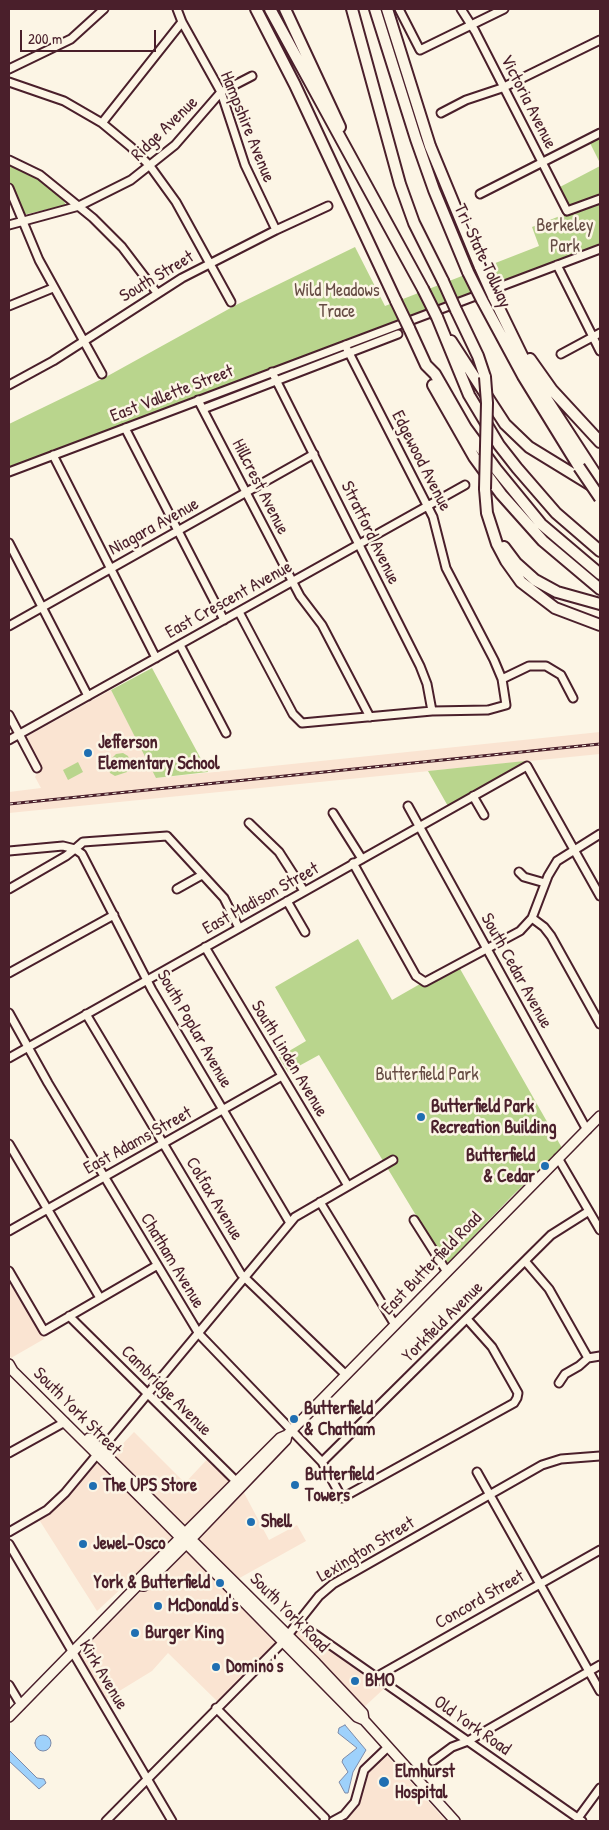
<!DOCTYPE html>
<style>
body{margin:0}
#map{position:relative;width:609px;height:1830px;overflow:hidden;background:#fcf5e5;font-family:"Patrick Hand",sans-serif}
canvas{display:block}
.frame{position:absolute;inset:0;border:10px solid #4a1f2b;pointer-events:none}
.scale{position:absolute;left:20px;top:30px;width:136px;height:22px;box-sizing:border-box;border:2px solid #4a1f2b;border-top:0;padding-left:6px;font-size:15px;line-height:18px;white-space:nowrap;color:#4a1f2b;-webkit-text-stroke:4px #fcf5e5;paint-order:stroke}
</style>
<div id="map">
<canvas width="609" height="1830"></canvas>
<div class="frame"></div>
<div class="scale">200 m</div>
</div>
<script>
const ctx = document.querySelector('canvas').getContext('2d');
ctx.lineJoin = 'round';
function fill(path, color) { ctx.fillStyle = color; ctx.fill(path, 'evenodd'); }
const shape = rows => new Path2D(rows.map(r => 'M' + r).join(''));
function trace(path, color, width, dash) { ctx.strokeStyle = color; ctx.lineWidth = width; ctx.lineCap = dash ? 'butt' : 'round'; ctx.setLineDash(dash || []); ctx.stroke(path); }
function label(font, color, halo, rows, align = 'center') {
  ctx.font = font + ' "Patrick Hand",sans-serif'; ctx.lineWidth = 5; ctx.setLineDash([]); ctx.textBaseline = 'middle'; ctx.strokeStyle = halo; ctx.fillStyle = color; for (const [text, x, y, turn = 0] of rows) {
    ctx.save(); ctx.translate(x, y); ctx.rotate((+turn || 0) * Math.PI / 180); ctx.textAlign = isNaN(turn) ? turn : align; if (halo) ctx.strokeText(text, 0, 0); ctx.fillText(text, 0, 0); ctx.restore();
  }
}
const built = shape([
 [111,690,157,778,600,732,600,754,9,813,9,792,41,788,35,777,40,768,24,738],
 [9,1279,44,1339,11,1358,9,1355],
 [134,1432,185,1483,213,1453,237,1477,185,1528,111,1456],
 [97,1458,176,1538,97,1611,38,1518],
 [242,1489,269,1540,297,1525,306,1541,236,1580,195,1538],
 [186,1547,280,1639,218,1702,168,1653,152,1671,103,1701,77,1655],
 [302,1623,389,1684,362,1709,291,1637],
 [380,1748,446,1821,327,1821,340,1813,351,1802,365,1765]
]);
const green = shape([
 [600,136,600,163,589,141],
 [13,165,30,174,60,194,66,205,23,215,9,180,9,167],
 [600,166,600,246,9,468,9,424,104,378,236,305,355,247,385,306,539,246,532,227,570,212,558,188],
 [152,668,208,772,156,778,111,690],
 [123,753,128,756,133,770,115,776,110,773,107,763,116,754],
 [525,761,527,764,449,808,428,771],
 [78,762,83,772,68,780,63,770],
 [358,939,392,1000,420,984,426,985,459,967,562,1148,512,1196,446,1265,319,1055,288,1072,279,1057,306,1041,275,987]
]);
const water = shape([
 [345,1725,366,1750,353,1772,348,1793,345,1793,339,1782,348,1772,342,1762,343,1759,357,1748,338,1733,339,1728,345,1725],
 '35 1743a8 8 0 1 1 16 0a8 8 0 1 1-16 0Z',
 [9,1750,37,1778,44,1779,46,1783,39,1789,9,1761,9,1750]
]);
const minor = shape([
 [177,9,182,22,221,92,245,165,276,230],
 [399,9,420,50,504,9],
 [461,9,475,31,567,211,600,199],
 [9,69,71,39,104,9],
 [9,82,64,101,102,123,131,147,150,166,176,202,231,302],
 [441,113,466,100,502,88,600,40],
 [102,123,182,22],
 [9,160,40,175,93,218,122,247,157,293],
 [9,188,39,260,102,374],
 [480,194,600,133],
 [9,225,79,206,131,180,175,145,221,92,252,76],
 [557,265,600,351],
 [9,306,53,288],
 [561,354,600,333],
 [272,372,420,666,427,684,432,711],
 [9,385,53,361,182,278,276,230,328,206],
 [198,400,300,596,322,625,370,717],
 [203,409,398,334],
 [125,428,224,620],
 [53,455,156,658],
 [9,472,600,249],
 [9,543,88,696],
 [239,612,293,714,302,723,432,711,488,710,506,705,502,679,494,660,446,568,433,517,345,345],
 [9,626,314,454],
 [180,645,226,733],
 [502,679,529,666,546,666,561,675,573,698],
 [9,715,37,768],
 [9,740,465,485],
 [473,796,484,815],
 [408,806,587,1130],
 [333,813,362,859],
 [249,823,279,852,304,891],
 [9,851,63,846,75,849,83,842,167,836,224,898,239,928],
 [353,863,416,976,425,982,520,931,532,918,548,876,557,861,600,834],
 [519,872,524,877,545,883],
 [9,889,66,856,75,849,82,854,152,990,290,1223],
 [177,889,202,875],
 [287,901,305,932],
 [532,918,544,927,551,936,600,1024],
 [205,947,348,1186],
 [9,973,114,915],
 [9,1013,48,1083,199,1334,322,1462,342,1498,514,1403,517,1398,518,1393,492,1347,467,1319],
 [86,1014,241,1274,346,1375],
 [9,1058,527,766,600,896],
 [9,1144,100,1298],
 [558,1158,600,1230],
 [320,1202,395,1325],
 [414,1220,447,1272],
 [9,1231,282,1076],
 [525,1261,549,1289,588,1358],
 [9,1271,44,1331,156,1266],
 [69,1316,240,1485],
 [588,1358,600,1356],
 [559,1383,565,1374,579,1366,588,1358],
 [9,1453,65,1422],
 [322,1462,551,1235,589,1211],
 [477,1472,600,1691],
 [9,1532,47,1510,65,1493,295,1217,393,1160],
 [9,1544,172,1821],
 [299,1623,582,1821],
 [376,1677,600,1550],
 [9,1685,21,1705],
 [216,1708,325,1818,324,1821],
 [433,1761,452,1747,468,1741,600,1665],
 [578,1818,600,1788],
 [106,1821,280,1645,319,1596,333,1584,542,1465,561,1459,600,1456],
 [333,1821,344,1815,355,1802,364,1770,388,1747]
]);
const major = shape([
 [9,1364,13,1371,161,1518,357,1717,364,1720,455,1821],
 [89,1438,316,1663,363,1713,364,1720],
 [138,1585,144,1586,196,1534,286,1440,287,1435],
 [9,1717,138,1585,137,1581,280,1438,287,1435,600,1116]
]);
const highway = shape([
 [256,9,295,85,396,301],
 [270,9,423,289],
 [285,9,340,127],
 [352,9,400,184,414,223,443,281],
 [375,9,416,139,434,190,468,272],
 [387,9,430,146,480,267],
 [493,296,533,378,600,481],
 [482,300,523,376,579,467],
 [456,310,478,356,485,377],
 [437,317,469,395,499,445,517,468,556,513,600,551],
 [409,328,426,365,435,374,466,428,496,469,541,524,600,574],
 [451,341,505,424,529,447,591,485],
 [530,359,552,390,600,442],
 [433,385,474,457,501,494,543,541,600,589],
 [485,489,487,513,497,544,506,561,521,582,555,608,600,625],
 [504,547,516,563,535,580,557,592,600,604]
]);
const rail = shape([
 [9,804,600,744]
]);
const highwayBridge = shape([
 [480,267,493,296],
 [468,272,482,300],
 [443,281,456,310],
 [423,289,437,317],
 [396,301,409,328],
 [485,377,487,403,485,489],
 [579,467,600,498]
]);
const markers = [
 [88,753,5,"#1f6fb2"],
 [421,1117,5,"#1f6fb2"],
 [545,1166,5,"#1f6fb2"],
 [294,1419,5,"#1f6fb2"],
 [295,1485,5,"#1f6fb2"],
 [93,1486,5,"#1f6fb2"],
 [251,1522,5,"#1f6fb2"],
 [83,1544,5,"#1f6fb2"],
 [220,1583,5,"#1f6fb2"],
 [158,1606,5,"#1f6fb2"],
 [135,1633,5,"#1f6fb2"],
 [216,1667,5,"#1f6fb2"],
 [355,1681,5,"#1f6fb2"],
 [384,1782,6,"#1f6fb2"]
];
const streetNames = [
 ["Victoria Avenue",528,102,63],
 ["Hampshire Avenue",247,127,68],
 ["Ridge Avenue",165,129,-44],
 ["Tri-State Tollway",482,256,65],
 ["South Street",157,277,-31],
 ["East Vallette Street",172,394,-21],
 ["Edgewood Avenue",421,461,63],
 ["Hillcrest Avenue",260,487,63],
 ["Niagara Avenue",154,527,-29],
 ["Stratford Avenue",370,533,64],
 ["East Crescent Avenue",229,600,-29],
 ["East Madison Street",261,899,-29],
 ["South Cedar Avenue",516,971,61],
 ["South Poplar Avenue",194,1029,60],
 ["South Linden Avenue",289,1059,59],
 ["East Adams Street",138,1141,-29],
 ["Colfax Avenue",214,1199,59],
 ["Chatham Avenue",172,1261,59],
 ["East Butterfield Road",432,1264,-46],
 ["Yorkfield Avenue",443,1322,-45],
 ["Cambridge Avenue",166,1391,45],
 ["South York Street",77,1412,45],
 ["Lexington Street",366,1550,-31],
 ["Concord Street",480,1600,-30],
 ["South York Road",289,1613,45],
 ["Kirk Avenue",103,1675,59],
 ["Old York Road",472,1726,35]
];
const parkNames = [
 ["Berkeley",565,226],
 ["Park",565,247],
 ["Wild Meadows",337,291],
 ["Trace",337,312],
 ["Butterfield Park",427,1075]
];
const poiNames = [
 ["Jefferson",98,743],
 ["Elementary School",98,764],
 ["Butterfield Park",431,1107],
 ["Recreation Building",431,1128],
 ["Butterfield",535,1156,"right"],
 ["& Cedar",535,1177,"right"],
 ["Butterfield",304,1409],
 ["& Chatham",304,1430],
 ["Butterfield",305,1475],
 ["Towers",305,1496],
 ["The UPS Store",103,1486],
 ["Shell",261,1522],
 ["Jewel-Osco",93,1544],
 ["York & Butterfield",210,1583,"right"],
 ["McDonald's",168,1606],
 ["Burger King",145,1633],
 ["Domino's",226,1667],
 ["BMO",365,1681],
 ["Elmhurst",395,1772],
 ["Hospital",395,1793]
];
fill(built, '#fae4d2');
fill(green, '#b9d58d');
fill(water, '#9ed1fb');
trace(water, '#7c8aa8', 1);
trace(minor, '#4a1f2b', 11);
trace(major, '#4a1f2b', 12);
trace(highway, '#4a1f2b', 14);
trace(minor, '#fcf5e5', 7);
trace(major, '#fcf5e5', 9);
trace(highway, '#fcf5e5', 10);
trace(rail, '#4a1f2b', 3);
trace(rail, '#fcf5e5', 1, [4]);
trace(highwayBridge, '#4a1f2b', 14, []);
trace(highwayBridge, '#fcf5e5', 10);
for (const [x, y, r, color] of markers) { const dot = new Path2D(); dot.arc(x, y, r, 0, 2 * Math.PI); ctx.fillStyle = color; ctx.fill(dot); trace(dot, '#fcf5e5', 2); }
label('18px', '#4a1f2b', '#fcf5e5', streetNames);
label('18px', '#664c44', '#fcf5e5', parkNames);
label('bold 18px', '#4a1f2b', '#fcf5e5', poiNames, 'left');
</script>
